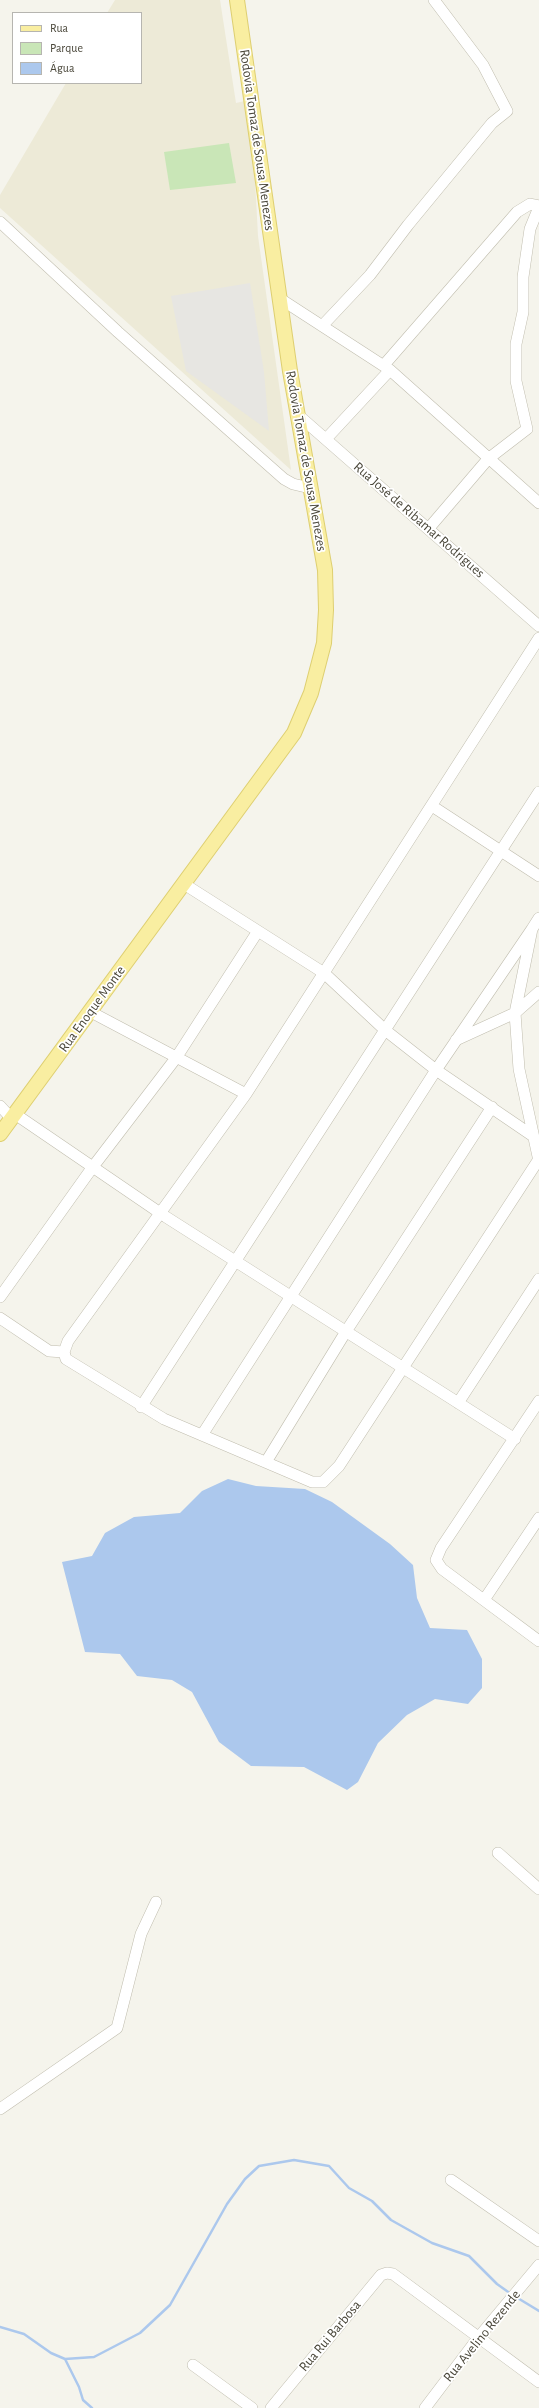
<!DOCTYPE html>
<meta charset="utf-8">
<style>
body{margin:0}
#map{position:relative;width:539px;height:2408px;overflow:hidden;background:#f5f4ec;font-family:"Alegreya Sans",sans-serif}
canvas{display:block}
.legend{position:absolute;left:12px;top:12px;width:130px;height:72px;box-sizing:border-box;background:#fff;border:1px solid #b6b5b0;margin:0;padding:5px 7px;list-style:none;font-size:12px;color:#494639}
.legend li{display:flex;align-items:center;gap:8px;height:20px}
.legend b{width:20px;border:1px solid #b6b5b0}
</style>
<div id="map">
<canvas width="539" height="2408"></canvas>
<ul class="legend">
<li><b style="height:5px;background:#f9eea1"></b>Rua</li>
<li><b style="height:11px;background:#c9e6b7"></b>Parque</li>
<li><b style="height:11px;background:#acc8ed"></b>Água</li>
</ul>
</div>
<script>
const ctx = document.querySelector('canvas').getContext('2d');
ctx.lineJoin = 'round';
function fill(path, color) { ctx.fillStyle = color; ctx.fill(path, 'evenodd'); }
const shape = rows => new Path2D(rows.map(r => 'M' + r).join(''));
function trace(path, color, width, dash) { ctx.strokeStyle = color; ctx.lineWidth = width; ctx.lineCap = dash ? 'butt' : 'round'; ctx.setLineDash(dash || []); ctx.stroke(path); }
function label(font, color, halo, rows, align = 'center') {
  ctx.font = font + ' "Alegreya Sans",sans-serif'; ctx.lineWidth = 3.5; ctx.setLineDash([]); ctx.textBaseline = 'middle'; ctx.strokeStyle = halo; ctx.fillStyle = color; for (const [text, x, y, turn = 0] of rows) {
    ctx.save(); ctx.translate(x, y); ctx.rotate((+turn || 0) * Math.PI / 180); ctx.textAlign = isNaN(turn) ? turn : align; if (halo) ctx.strokeText(text, 0, 0); ctx.fillText(text, 0, 0); ctx.restore();
  }
}
const education = shape([
 [115,0,220,0,236,103,245,101,255,180,258,236,291,470,0,208,0,195,66,83,141,83,141,13,107,13]
]);
const green = shape([
 [229,143,236,183,170,190,164,152]
]);
const parking = shape([
 [250,283,264,372,269,431,186,371,171,296]
]);
const water = shape([
 [228,1479,256,1486,305,1489,332,1502,390,1544,413,1565,417,1598,430,1628,467,1630,482,1659,482,1688,468,1704,435,1699,407,1715,378,1743,358,1782,347,1790,304,1767,251,1766,219,1742,192,1692,172,1680,137,1676,120,1654,85,1652,62,1562,92,1556,105,1533,134,1517,180,1513,202,1491]
]);
const stream = shape([
 [516,2297,539,2311],
 [0,2327,24,2334,51,2353,65,2359,79,2387,83,2400,92,2408],
 [65,2359,94,2357,140,2333,170,2305,227,2204,245,2179,259,2166,294,2160,329,2166,349,2188,372,2201,391,2220,432,2243,469,2256,497,2284,511,2294]
]);
const minor = shape([
 [0,222,118,332,284,479,293,484,310,488],
 [279,298,390,370,539,503],
 [322,326,370,275,408,225,492,123,507,111,483,65,434,0],
 [384,365,517,212,530,204,539,206],
 [298,415,539,626],
 [326,439,390,370],
 [429,528,488,459,527,429,516,381,516,344,523,312,523,277,530,229,539,207],
 [432,806,539,876],
 [184,884,324,973,385,1030,436,1070,533,1136],
 [539,918,532,929,515,1013,519,1069,539,1161],
 [89,1011,246,1094],
 [456,1040,515,1013,539,992],
 [0,1106,12,1119],
 [15,1114,166,1217,515,1439],
 [539,1159,339,1466,323,1482,312,1482,164,1419,66,1359,64,1352,68,1341,246,1094,539,638],
 [0,1297,92,1168,176,1058,258,931],
 [0,1318,49,1351,64,1352],
 [539,1401,441,1548,436,1560,442,1569,539,1641],
 [458,1403,539,1279],
 [141,1407,539,792],
 [202,1435,436,1070,532,929],
 [266,1462,345,1333,492,1107],
 [484,1600,539,1518],
 [498,1853,539,1889],
 [0,2109,117,2028,141,1934,156,1902],
 [451,2180,539,2241],
 [193,2365,252,2408],
 [271,2408,381,2275,387,2273,393,2274,539,2382],
 [425,2408,478,2338,539,2265]
]);
const major = shape([
 [0,1134,294,733,311,693,324,643,326,610,325,570,290,371,237,0]
]);
const streetNames = [
 ["Rodovia Tomaz de Sousa Menezes",257,140,82],
 ["Rodovia Tomaz de Sousa Menezes",306,461,80],
 ["Rua José de Ribamar Rodrigues",419,520,41],
 ["Rua Enoque Monte",92,1009,-54],
 ["Rua Rui Barbosa",330,2336,-50],
 ["Rua Avelino Rezende",482,2336,-51]
];
fill(education, '#edead7');
fill(green, '#c9e6b7');
fill(parking, '#e7e6e2');
fill(water, '#acc8ed');
trace(stream, '#acc8ed', 2.5);
trace(minor, '#c0bdae', 12);
trace(major, '#decf71', 16);
trace(minor, '#fff', 11);
trace(major, '#f9eea1', 14);
label('14px', '#494639', '#fff', streetNames);
</script>
